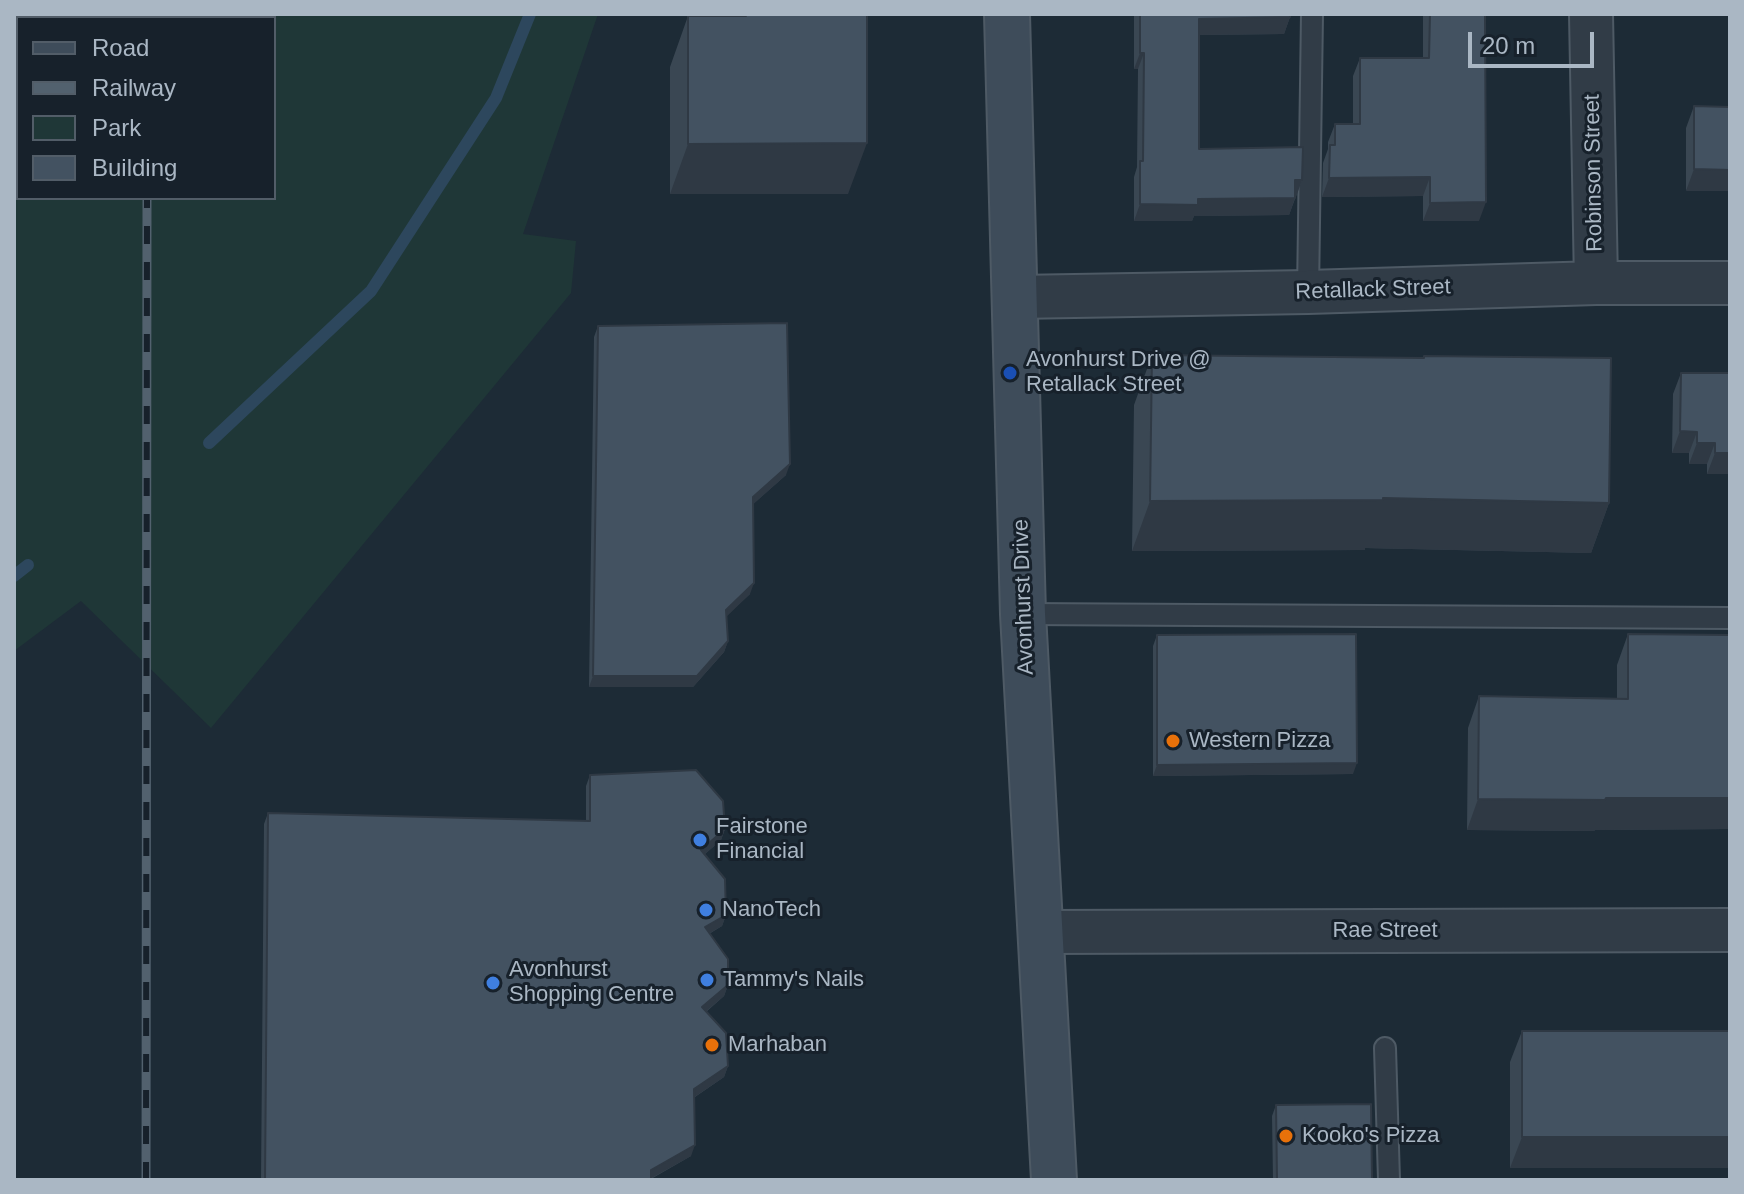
<!DOCTYPE html>
<style>
body{margin:0}
#map{position:relative;width:1744px;height:1194px;overflow:hidden;background:#1d2b36;font-family:Arial,sans-serif}
canvas{display:block}
.frame{position:absolute;inset:0;border:16px solid #aab7c4;pointer-events:none}
.legend{position:absolute;left:16px;top:16px;width:260px;height:184px;box-sizing:border-box;background:#17212b;border:2px solid #525d68;margin:0;padding:10px 14px;list-style:none;font-size:24px;color:#aab7c4}
.legend li{display:flex;align-items:center;gap:16px;height:40px}
.legend b{width:40px;border:2px solid #525d68}
.scale{position:absolute;left:1468px;top:32px;width:126px;height:36px;box-sizing:border-box;border:4px solid #aab7c4;border-top:0;padding-left:10px;font-size:24px;line-height:28px;white-space:nowrap;color:#aab7c4;-webkit-text-stroke:6px #17212b;paint-order:stroke}
</style>
<div id="map">
<canvas width="1744" height="1194"></canvas>
<div class="frame"></div>
<ul class="legend">
<li><b style="height:10px;background:#3e4c5a"></b>Road</li>
<li><b style="height:10px;background:#52616e"></b>Railway</li>
<li><b style="height:22px;background:#1f3737"></b>Park</li>
<li><b style="height:22px;background:#435261"></b>Building</li>
</ul>
<div class="scale">20 m</div>
</div>
<script>
const ctx = document.querySelector('canvas').getContext('2d');
ctx.lineJoin = 'round';
function fill(path, color) { ctx.fillStyle = color; ctx.fill(path, 'evenodd'); }
const shape = rows => new Path2D(rows.map(r => 'M' + r).join(''));
function trace(path, color, width, dash) { ctx.strokeStyle = color; ctx.lineWidth = width; ctx.lineCap = dash ? 'butt' : 'round'; ctx.setLineDash(dash || []); ctx.stroke(path); }
function label(font, color, halo, rows, align = 'center') {
  ctx.font = font + ' Arial,sans-serif'; ctx.lineWidth = 6; ctx.setLineDash([]); ctx.textBaseline = 'middle'; ctx.strokeStyle = halo; ctx.fillStyle = color; for (const [text, x, y, turn = 0] of rows) {
    ctx.save(); ctx.translate(x, y); ctx.rotate((+turn || 0) * Math.PI / 180); ctx.textAlign = isNaN(turn) ? turn : align; if (halo) ctx.strokeText(text, 0, 0); ctx.fillText(text, 0, 0); ctx.restore();
  }
}
const green = shape([
 [215,14,598,14,523,234,576,241,571,293,211,728,81,601,14,651,14,38,18,38,18,198,274,198,274,18,215,18]
]);
const stream = shape([
 [209,443,371,291,496,98,530,14],
 [14,576,28,565]
]);
const lane = shape([
 [1308,292,1312,14],
 [1023,614,1730,618],
 [1385,1048,1389,1180]
]);
const street = shape([
 [1591,14,1596,283],
 [1016,297,1308,292,1596,283,1730,283],
 [1041,932,1730,930]
]);
const secondary = shape([
 [1007,14,1023,614,1054,1180]
]);
const rail = shape([
 [30,18,31,14],
 [148,18,148,14],
 [14,53,18,44],
 [146,1180,147,198]
]);
const wall = shape([
 [727,14,867,14,848,194,670,194,670,67,688,16,727,16],
 [1134,14,1290,14,1290,17,1284,34,1199,35,1199,149,1302,180,1289,215,1194,216,1192,221,1134,221,1134,177,1137,167,1138,69,1134,69],
 [1423,14,1485,14,1479,221,1423,221,1423,196,1322,197,1323,163,1328,149,1328,142,1335,124,1353,124,1353,76,1360,58,1423,58],
 [1694,106,1730,107,1686,191,1686,128],
 [598,326,786,475,753,504,750,594,726,616,728,641,724,652,693,687,589,687,594,337],
 [1152,355,1423,358,1424,356,1609,503,1591,553,1365,548,1365,550,1132,551,1134,405],
 [1681,373,1730,474,1707,474,1707,464,1689,464,1689,453,1672,453,1673,394],
 [1628,634,1730,635,1730,829,1595,830,1594,831,1467,830,1468,728,1479,696,1617,698,1617,665],
 [1157,635,1353,774,1153,776,1153,646],
 [590,775,725,829,721,840,705,854,726,915,722,926,709,934,728,985,724,996,706,1012,728,1066,724,1077,695,1097,691,1156,651,1179,651,1180,261,1180,264,824,268,813,586,821,586,786],
 [1522,1031,1730,1168,1510,1168,1510,1062],
 [1276,1105,1372,1180,1273,1180,1272,1116]
]);
const shadedWall = shape([
 [1290,17,1284,34,1193,35,1199,19],
 [1140,53,1144,53,1138,69,1134,69],
 [867,143,848,194,670,194,688,144],
 [1694,169,1730,170,1730,191,1686,191],
 [1430,177,1423,196,1322,197,1329,178],
 [1295,180,1302,180,1296,197,1289,197],
 [1295,198,1289,215,1194,216,1192,221,1134,221,1140,204,1198,199],
 [1486,202,1479,221,1423,221,1430,203],
 [1680,431,1697,432,1689,453,1672,453],
 [1697,443,1715,443,1707,464,1689,464],
 [1715,453,1730,453,1730,474,1707,474],
 [790,464,786,475,749,508,753,497],
 [1383,498,1609,503,1591,553,1365,548,1365,550,1132,551,1150,501],
 [754,583,750,594,722,621,726,610],
 [728,641,724,652,693,687,589,687,593,676],
 [1357,763,1353,774,1153,776,1157,765],
 [1730,798,1730,829,1595,830,1594,831,1467,830,1478,799],
 [725,829,721,840,697,861,701,850],
 [726,915,722,926,701,938,705,927],
 [728,985,724,996,698,1018,702,1007],
 [728,1066,724,1077,690,1100,694,1089],
 [1522,1137,1730,1137,1730,1168,1510,1168],
 [695,1145,691,1156,648,1180,651,1170]
]);
const building = shape([
 [746,14,867,14,867,143,688,144,688,16,746,16,746,14],
 [1140,14,1290,14,1290,17,1199,19,1199,149,1303,147,1302,180,1295,180,1295,198,1198,199,1198,205,1140,204,1140,161,1143,161,1144,53,1140,53,1140,14],
 [1430,14,1485,14,1486,202,1430,203,1430,177,1329,178,1330,145,1335,145,1335,124,1360,124,1360,58,1429,58,1430,14],
 [1694,106,1730,107,1730,170,1694,169,1694,106],
 [787,323,790,464,753,497,754,583,726,610,728,641,697,676,593,676,598,326,787,323],
 [1152,355,1424,358,1424,356,1611,358,1609,503,1383,498,1383,500,1150,501,1152,355],
 [1681,373,1730,373,1730,453,1715,453,1715,443,1697,443,1697,432,1680,431,1681,373],
 [1356,634,1357,763,1157,765,1157,635,1356,634],
 [1628,634,1730,635,1730,798,1606,798,1605,800,1478,799,1479,696,1628,699,1628,634],
 [696,770,723,801,725,829,701,850,725,879,726,915,705,927,728,959,728,985,702,1007,726,1033,728,1066,694,1089,695,1145,651,1170,651,1180,265,1180,268,813,590,821,590,775,696,770],
 [1522,1031,1730,1031,1730,1137,1522,1137,1522,1031],
 [1371,1104,1372,1180,1277,1180,1276,1105,1371,1104]
]);
const markers = [
 [1010,373,8,"#1a4fb4"],
 [1173,741,8,"#e8710a"],
 [700,840,8,"#3f7fe0"],
 [706,910,8,"#3f7fe0"],
 [707,980,8,"#3f7fe0"],
 [493,983,8,"#3f7fe0"],
 [712,1045,8,"#e8710a"],
 [1286,1136,8,"#e8710a"]
];
const streetNames = [
 ["Robinson Street",1594,173,-91],
 ["Retallack Street",1373,290,-2],
 ["Avonhurst Drive",1024,597,-92],
 ["Rae Street",1385,931]
];
const poiNames = [
 ["Avonhurst Drive @",1026,360],
 ["Retallack Street",1026,385],
 ["Western Pizza",1189,741],
 ["Fairstone",716,827],
 ["Financial",716,852],
 ["NanoTech",722,910],
 ["Avonhurst",509,970],
 ["Shopping Centre",509,995],
 ["Tammy's Nails",723,980],
 ["Marhaban",728,1045],
 ["Kooko's Pizza",1302,1136]
];
fill(green, '#1f3737');
trace(stream, '#2d475d', 12);
trace(lane, '#4e5a65', 24);
trace(street, '#4e5a65', 46);
trace(secondary, '#4e5a65', 48);
trace(lane, '#313c47', 20);
trace(street, '#313c47', 42);
trace(secondary, '#3e4c5a', 44);
trace(rail, '#52616e', 9);
trace(rail, '#17212b', 6, [18]);
fill(wall, '#3a4753');
fill(shadedWall, '#2f3944');
fill(building, '#435261');
trace(building, '#2f3944', 2);
for (const [x, y, r, color] of markers) { const dot = new Path2D(); dot.arc(x, y, r, 0, 2 * Math.PI); ctx.fillStyle = color; ctx.fill(dot); trace(dot, '#17212b', 3); }
label('22px', '#aab7c4', '#17212b', streetNames);
label('22px', '#aab7c4', '#17212b', poiNames, 'left');
</script>
